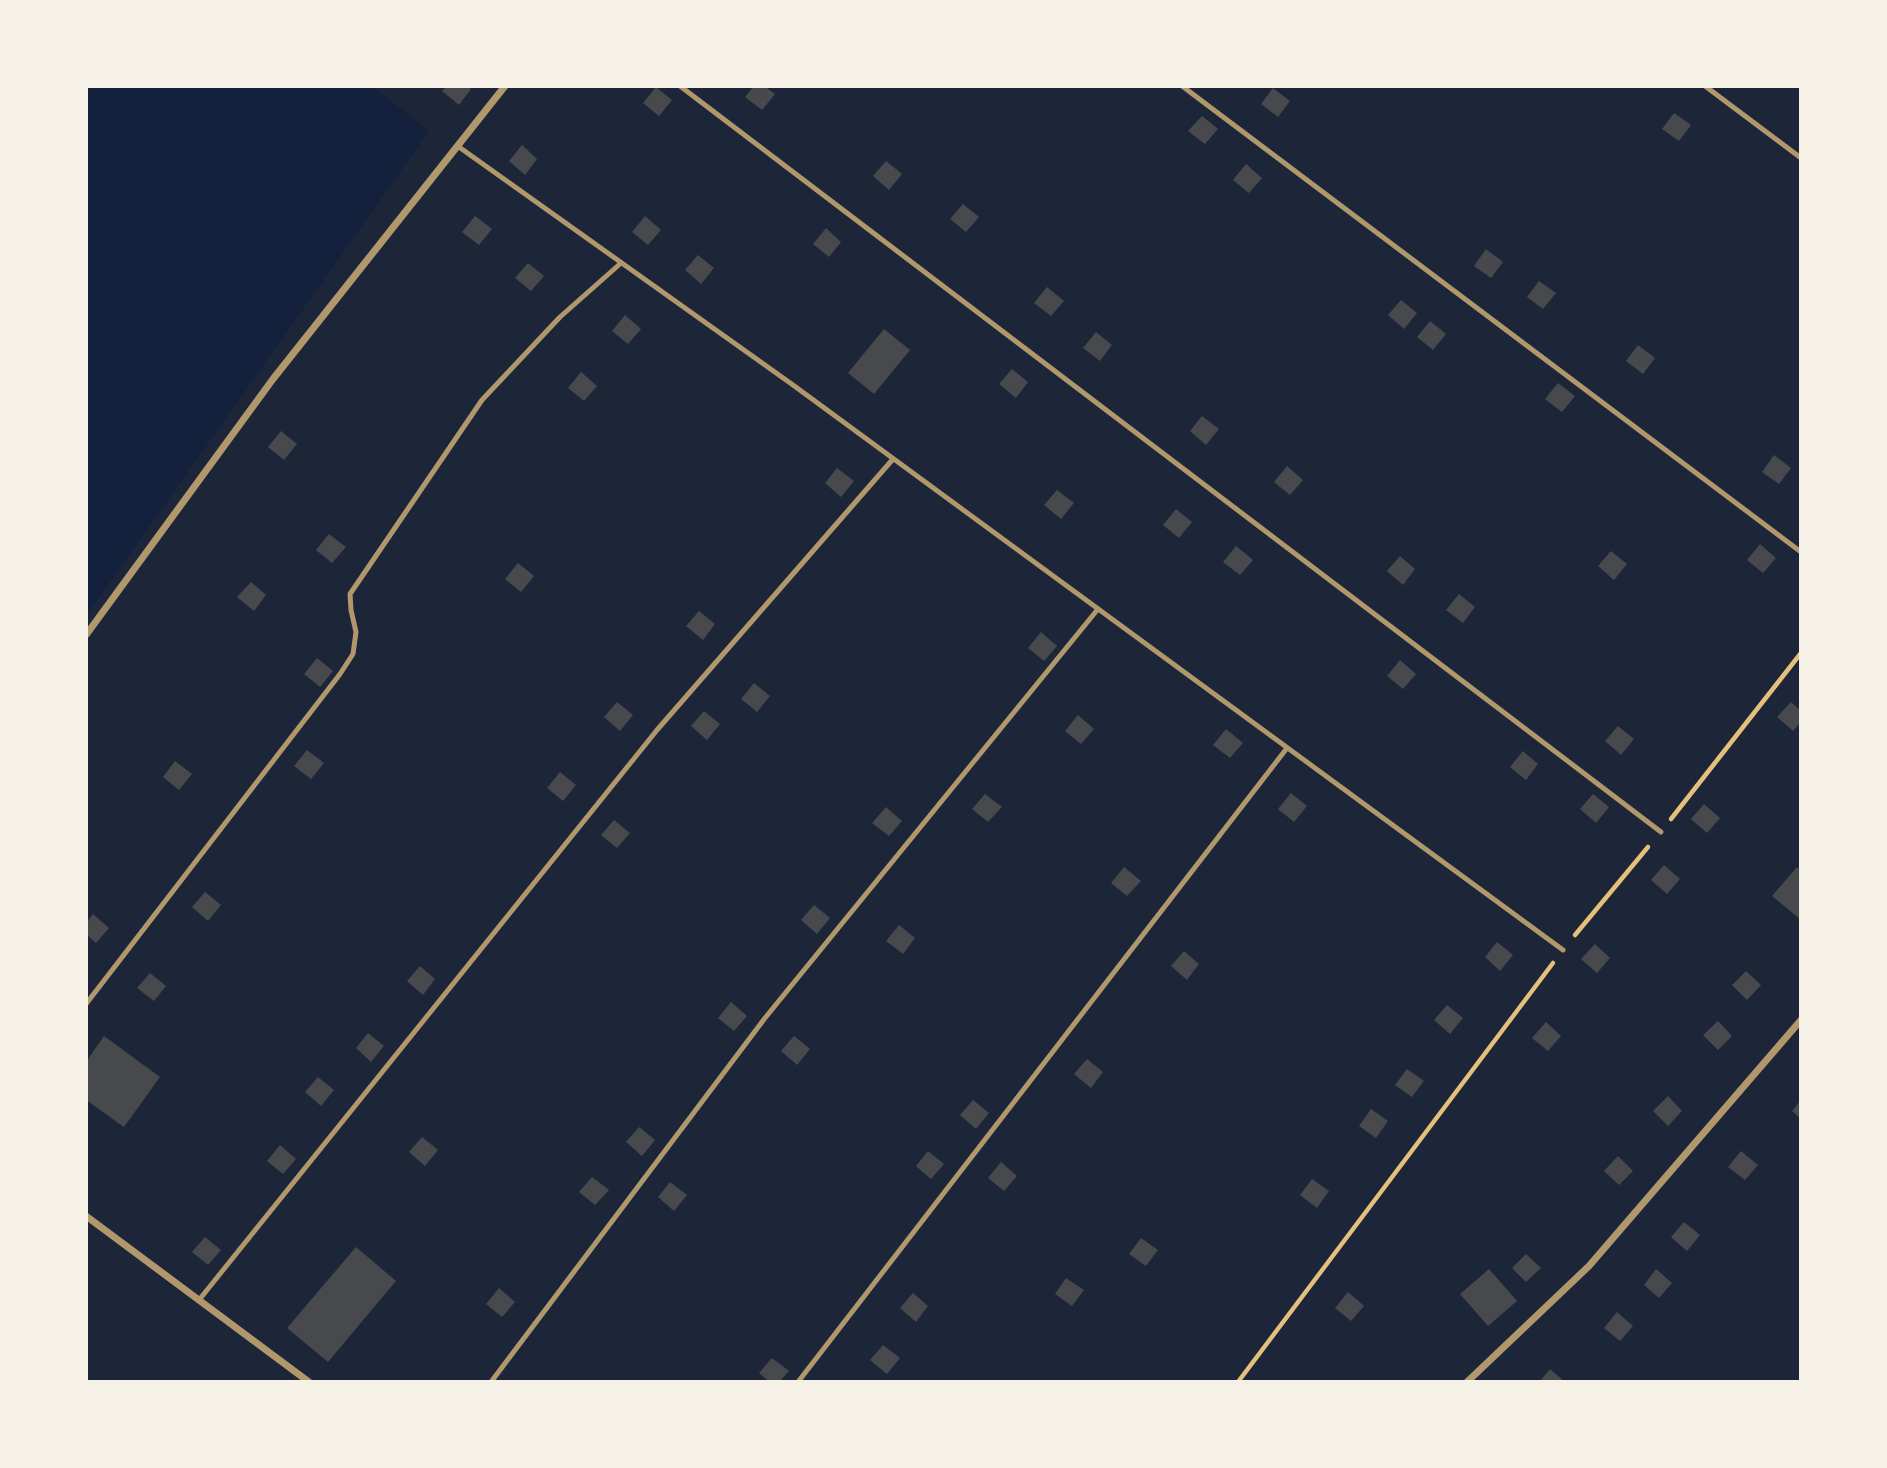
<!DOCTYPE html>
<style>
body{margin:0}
#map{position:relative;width:1887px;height:1468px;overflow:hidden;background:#14213d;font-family:"Exo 2",sans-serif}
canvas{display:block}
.frame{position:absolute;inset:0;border:88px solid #f6f1e7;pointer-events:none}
</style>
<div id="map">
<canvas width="1887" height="1468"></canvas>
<div class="frame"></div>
</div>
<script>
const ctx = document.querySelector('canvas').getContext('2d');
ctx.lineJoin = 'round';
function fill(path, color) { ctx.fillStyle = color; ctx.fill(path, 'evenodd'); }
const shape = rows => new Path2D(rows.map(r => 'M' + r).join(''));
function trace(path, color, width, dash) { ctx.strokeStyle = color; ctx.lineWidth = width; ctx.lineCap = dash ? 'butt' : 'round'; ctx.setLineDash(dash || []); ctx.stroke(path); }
const green = shape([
 [372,86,1801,86,1801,1382,86,1382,86,616,429,131]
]);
const building = shape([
 [447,86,467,86,471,89,459,105,442,91],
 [754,86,764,86,775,94,762,110,745,97],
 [656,87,672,100,659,116,643,103],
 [1273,88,1290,101,1278,117,1261,104],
 [1674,113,1691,125,1679,141,1662,129],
 [1202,116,1218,129,1205,144,1188,131],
 [522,145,537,159,525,175,509,161],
 [886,161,902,174,889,190,873,176],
 [1246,164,1262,178,1249,193,1233,180],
 [963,204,979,217,966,232,950,219],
 [475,216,492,229,479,245,462,232],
 [645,216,661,230,648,245,632,232],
 [826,228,841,242,829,257,813,244],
 [1486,249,1503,262,1491,278,1474,266],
 [698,255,714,268,701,284,685,270],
 [528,263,544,276,531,291,515,278],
 [1539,281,1556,293,1543,309,1527,297],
 [1047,287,1064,301,1051,316,1034,303],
 [1401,300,1417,313,1404,329,1388,315],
 [625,315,641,329,628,344,612,331],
 [1430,321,1446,334,1433,350,1417,337],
 [884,329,910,350,874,394,848,373],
 [1096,332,1112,345,1100,361,1083,348],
 [1638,345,1655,358,1643,374,1626,361],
 [1012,369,1028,382,1016,398,999,384],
 [581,372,597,386,584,401,568,388],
 [1558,383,1575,396,1562,412,1545,399],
 [1202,416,1219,429,1206,445,1190,431],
 [281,431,297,444,284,460,268,447],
 [1774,455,1791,468,1779,484,1762,472],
 [1287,466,1303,480,1290,495,1274,482],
 [837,468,854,481,841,497,825,483],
 [1057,490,1074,503,1061,519,1044,505],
 [1176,509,1192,522,1179,538,1163,525],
 [329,534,346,547,332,563,316,550],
 [1760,544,1776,558,1763,573,1747,560],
 [1236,546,1253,560,1240,575,1223,562],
 [1611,551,1627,564,1614,580,1598,566],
 [1400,556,1415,569,1403,585,1387,571],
 [518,563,534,576,521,592,505,579],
 [251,582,266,595,254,611,237,597],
 [1459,594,1475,607,1463,623,1446,610],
 [699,611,715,624,703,640,686,626],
 [1041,632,1057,646,1044,661,1028,648],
 [317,658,333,671,320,687,304,674],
 [1400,660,1416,674,1403,689,1387,676],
 [754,683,770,696,757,712,741,699],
 [617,702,633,715,620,731,604,717],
 [1791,702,1801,711,1801,722,1793,731,1777,717],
 [704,711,720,724,707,740,691,726],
 [1078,715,1094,729,1081,744,1065,731],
 [1618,726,1634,739,1621,755,1605,741],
 [1226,729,1243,743,1230,758,1213,745],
 [307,750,324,763,311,779,294,766],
 [1523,751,1538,764,1526,780,1510,767],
 [175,761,192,774,179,790,163,777],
 [560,772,576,785,563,801,547,788],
 [1291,793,1307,806,1294,822,1278,809],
 [985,794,1002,807,988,822,972,809],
 [1593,794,1609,807,1596,823,1580,809],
 [1704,804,1720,818,1707,833,1691,819],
 [886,807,902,821,889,836,872,823],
 [614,820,630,833,617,848,601,835],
 [1664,865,1680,879,1667,894,1651,880],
 [1124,867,1141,881,1127,896,1111,883],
 [1797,867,1801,871,1801,920,1772,896],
 [205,892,221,905,208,921,192,907],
 [814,905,830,918,817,934,801,920],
 [93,914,109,928,96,943,86,934,86,923],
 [899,925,915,938,903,954,886,941],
 [1497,942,1513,955,1500,971,1485,957],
 [1595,944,1610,958,1597,973,1581,959],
 [1184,951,1199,964,1187,980,1171,966],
 [420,966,435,979,423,995,407,981],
 [1746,971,1761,985,1747,1000,1732,985],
 [150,973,166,986,154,1001,137,988],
 [731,1002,747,1016,734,1031,718,1018],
 [1447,1005,1463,1018,1450,1034,1434,1020],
 [1718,1021,1732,1036,1718,1050,1703,1035],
 [1546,1022,1561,1036,1548,1051,1532,1038],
 [368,1033,384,1046,371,1062,356,1048],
 [104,1036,160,1077,124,1127,86,1100,86,1062],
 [794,1036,810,1049,797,1065,781,1051],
 [1087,1059,1103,1072,1091,1088,1074,1074],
 [1407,1069,1424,1081,1412,1097,1395,1085],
 [318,1077,334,1090,321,1106,305,1092],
 [1668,1096,1682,1111,1668,1126,1653,1111],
 [973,1100,989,1113,976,1129,960,1115],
 [1801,1100,1801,1119,1792,1111],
 [1371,1109,1388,1121,1376,1138,1359,1126],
 [639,1127,655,1140,642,1156,626,1142],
 [422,1137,438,1150,425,1166,409,1152],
 [280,1145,296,1159,283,1174,267,1161],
 [928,1151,944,1164,931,1179,916,1166],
 [1741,1151,1758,1165,1745,1180,1728,1167],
 [1618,1156,1633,1171,1619,1185,1604,1171],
 [1001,1162,1017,1176,1004,1191,988,1178],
 [592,1177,609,1190,595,1205,579,1192],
 [1312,1179,1329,1191,1317,1208,1300,1195],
 [670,1182,687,1195,674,1211,658,1197],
 [1684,1222,1700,1235,1687,1251,1671,1237],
 [205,1237,221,1250,208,1265,192,1252],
 [1141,1238,1158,1250,1146,1266,1129,1254],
 [356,1247,396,1281,328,1362,287,1328],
 [1526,1254,1541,1268,1526,1282,1512,1268],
 [1489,1269,1517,1301,1488,1326,1460,1294],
 [1656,1269,1672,1283,1659,1298,1644,1285],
 [1066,1278,1084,1290,1072,1306,1055,1294],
 [499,1288,515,1302,502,1317,486,1304],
 [1348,1292,1364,1306,1351,1321,1335,1308],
 [913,1293,928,1306,916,1322,900,1308],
 [1617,1312,1633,1326,1620,1341,1604,1328],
 [883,1345,900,1358,887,1374,870,1360],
 [772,1358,789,1371,779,1382,770,1382,759,1373],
 [1550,1369,1565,1382,1539,1382]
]);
const path = shape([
 [1671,819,1801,653],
 [1575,935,1648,847],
 [1238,1382,1553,963]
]);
const service = shape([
 [680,86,1661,832],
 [1182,86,1801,552],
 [1705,86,1801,158],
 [459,147,793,385,1563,950],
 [86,1004,340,674,353,654,356,632,351,610,350,594,482,400,560,317,621,263],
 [199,1300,657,730,893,459],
 [491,1382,765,1018,1098,609],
 [798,1382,1287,748]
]);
const minor = shape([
 [86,635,273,379,505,86],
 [86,1216,309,1382],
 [1467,1382,1589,1266,1801,1020]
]);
fill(green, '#1d2539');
fill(building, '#48494c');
trace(path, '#e5c07b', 4.5);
trace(service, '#b1986c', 5);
trace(minor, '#b1986c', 7);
</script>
